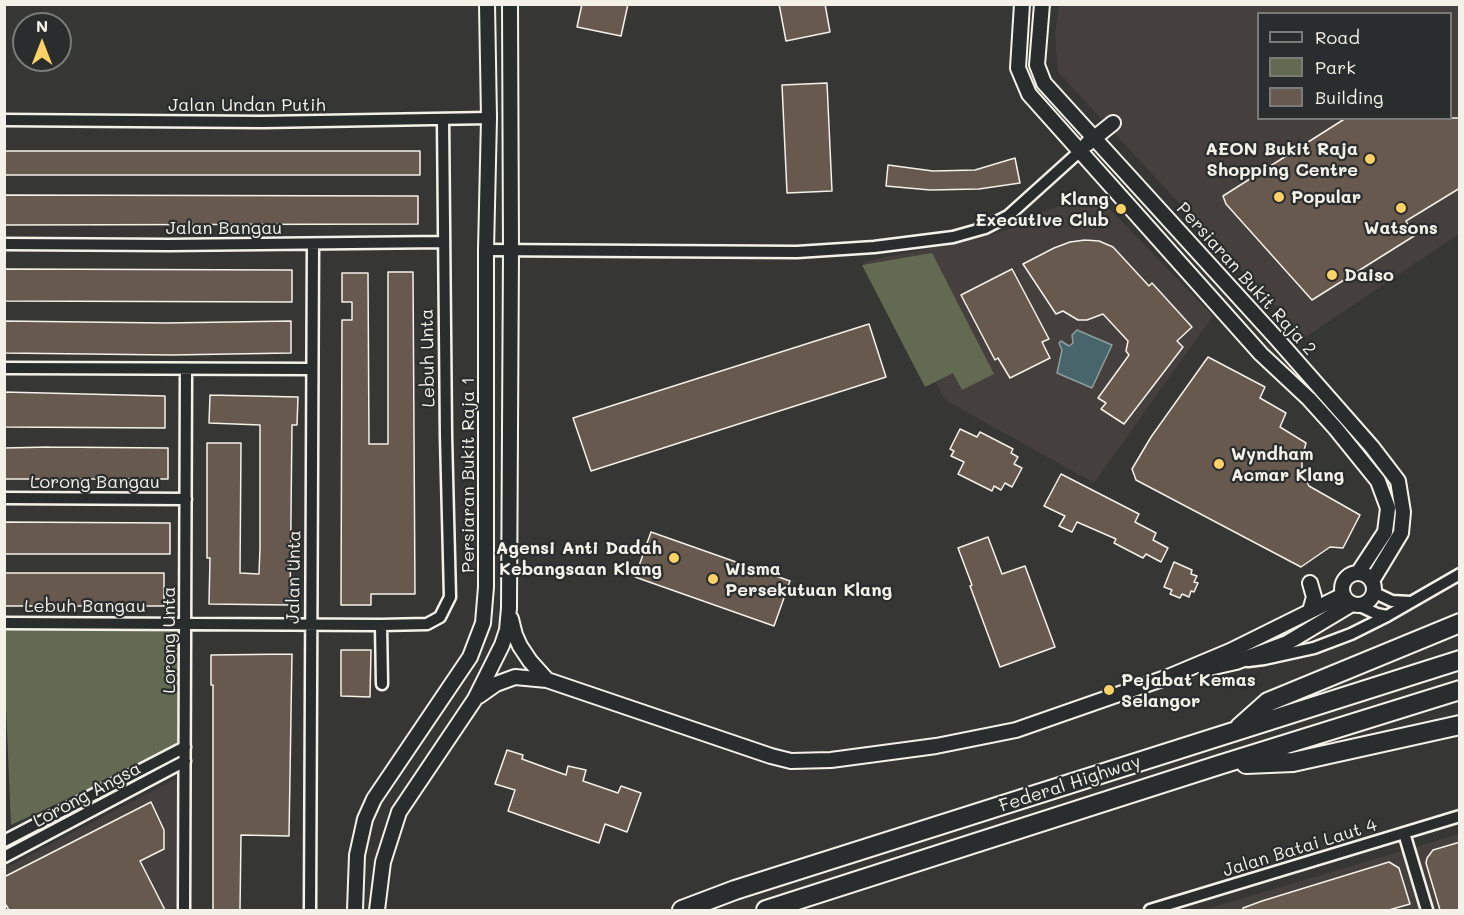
<!DOCTYPE html>
<style>
body{margin:0}
#map{position:relative;width:1464px;height:915px;overflow:hidden;background:#363635;font-family:Mali,sans-serif}
canvas{display:block}
.frame{position:absolute;inset:0;border:6px solid #f4f1e8;pointer-events:none}
.legend{position:absolute;left:1257px;top:12px;width:195px;height:108px;box-sizing:border-box;background:#2a2d2e;border:2px solid #7b7b78;margin:0;padding:8px 10px;list-style:none;font-size:18px;color:#f4f1e8}
.legend li{display:flex;align-items:center;gap:12px;height:30px}
.legend b{width:30px;border:2px solid #7b7b78}
.north{position:absolute;left:12px;top:12px;width:60px;height:60px;box-sizing:border-box;background:#2a2d2e;border:2px solid #7b7b78;border-radius:50%;rotate:0deg;font-size:16px;font-weight:700;line-height:24px;text-align:center;color:#f4f1e8}
.north::after{content:'';display:block;margin:auto;width:21px;height:27px;background:#ffd166;clip-path:polygon(50% 0,100% 100%,50% 72%,0 100%)}
</style>
<div id="map">
<canvas width="1464" height="915"></canvas>
<div class="frame"></div>
<ul class="legend">
<li><b style="height:8px;background:#2a2d2e"></b>Road</li>
<li><b style="height:16px;background:#626b52"></b>Park</li>
<li><b style="height:16px;background:#68594f"></b>Building</li>
</ul>
<div class="north">N</div>
</div>
<script>
const ctx = document.querySelector('canvas').getContext('2d');
ctx.lineJoin = 'round';
function fill(path, color) { ctx.fillStyle = color; ctx.fill(path, 'evenodd'); }
const shape = rows => new Path2D(rows.map(r => 'M' + r).join(''));
function trace(path, color, width, dash) { ctx.strokeStyle = color; ctx.lineWidth = width; ctx.lineCap = dash ? 'butt' : 'round'; ctx.setLineDash(dash || []); ctx.stroke(path); }
function label(font, color, halo, rows, align = 'center') {
  ctx.font = font + ' Mali,sans-serif'; ctx.lineWidth = 4.5; ctx.setLineDash([]); ctx.textBaseline = 'middle'; ctx.strokeStyle = halo; ctx.fillStyle = color; for (const [text, x, y, turn = 0] of rows) {
    ctx.save(); ctx.translate(x, y); ctx.rotate((+turn || 0) * Math.PI / 180); ctx.textAlign = isNaN(turn) ? turn : align; if (halo) ctx.strokeText(text, 0, 0); ctx.fillText(text, 0, 0); ctx.restore();
  }
}
const built = shape([
 [1059,5,1459,5,1459,234,1304,338,1058,72,1055,35],
 [1258,14,1450,14,1450,118,1258,118],
 [1102,201,1213,316,1094,483,945,400,877,271,862,262,975,239,1007,230,1044,211,1072,202],
 [179,777,179,905,168,910,5,910,5,868],
 [1459,834,1459,910,1203,910]
]);
const green = shape([
 [932,253,994,374,962,390,953,373,925,387,862,265],
 [13,624,177,625,181,631,181,736,176,744,162,755,11,825,5,683,4,633]
]);
const water = shape([
 [1077,330,1112,345,1092,388,1057,373,1062,350,1059,343,1061,341,1069,346,1073,343,1072,335,1077,330]
]);
const building = shape([
 [582,4,628,4,621,36,577,27,582,4],
 [779,4,825,4,830,32,786,41,779,4],
 [827,83,832,191,787,193,782,85,827,83],
 [1346,118,1460,118,1460,188,1406,221,1414,236,1312,300,1226,204,1223,196,1346,118],
 [4,151,420,151,420,175,4,175,4,151],
 [1015,158,1020,183,979,189,930,190,886,186,888,165,933,171,975,170,1015,158],
 [4,195,418,196,418,224,4,225,4,195],
 [1085,240,1099,241,1113,247,1149,286,1152,283,1192,327,1177,341,1183,347,1124,424,1101,409,1106,403,1098,398,1129,355,1126,351,1128,341,1103,314,1087,320,1078,320,1063,311,1056,314,1023,264,1054,248,1070,242,1085,240],
 [4,269,292,270,292,302,4,301,4,269],
 [1012,269,1049,339,1042,342,1050,358,1010,378,998,358,995,360,961,295,1012,269],
 [388,272,413,272,415,594,371,594,371,605,341,605,342,320,352,320,352,302,342,302,342,273,368,273,369,444,388,444,388,272],
 [4,321,166,323,291,321,291,353,171,355,4,353,4,321],
 [869,324,886,377,591,471,573,418,869,324],
 [1208,357,1265,387,1260,398,1286,413,1280,427,1306,443,1302,458,1302,472,1309,486,1360,515,1343,548,1330,547,1301,567,1136,480,1132,469,1151,437,1208,357],
 [4,392,165,396,165,428,4,427,4,392],
 [210,395,298,397,297,425,292,425,290,605,209,604,210,558,207,558,207,443,241,443,240,573,259,574,260,548,260,425,209,423,210,395],
 [960,429,977,437,980,432,1013,449,1011,453,1018,457,1014,464,1022,468,1012,487,1005,483,1001,490,994,486,992,491,958,474,964,462,951,456,954,451,950,449,960,429],
 [49,447,168,448,168,479,4,479,4,448,49,447],
 [1061,474,1139,514,1135,522,1156,533,1153,540,1168,548,1161,562,1146,554,1143,558,1114,543,1116,539,1077,522,1072,532,1059,526,1065,516,1044,506,1061,474],
 [4,522,170,523,170,554,4,554,4,522],
 [651,532,790,581,774,626,635,577,651,532],
 [988,537,1002,574,1025,566,1055,647,1000,667,970,586,972,585,958,548,988,537],
 [1174,562,1192,570,1191,574,1197,576,1194,582,1198,583,1194,592,1191,591,1189,597,1182,594,1180,598,1170,594,1172,590,1164,587,1174,562],
 [4,573,164,573,164,606,4,606,4,573],
 [341,650,371,650,370,697,341,696,341,650],
 [292,654,289,836,241,835,240,910,213,910,213,685,211,685,211,655,292,654],
 [507,750,523,755,522,759,566,775,568,766,586,770,583,781,618,793,621,786,641,793,627,832,605,824,599,843,508,811,515,790,495,784,507,750],
 [151,802,164,830,164,849,140,861,165,910,9,910,4,902,4,877,151,802],
 [1460,842,1460,910,1440,910,1426,863,1427,858,1433,850,1460,842],
 [1389,862,1399,868,1410,904,1389,910,1243,910,1243,908,1262,901,1389,862]
]);
const minor = shape([
 [4,120,263,122,489,118],
 [4,244,169,245,443,242],
 [486,250,797,252,874,247,953,237,985,228,1008,216,1079,152],
 [4,368,312,369],
 [4,498,186,499],
 [1373,592,1392,601,1410,602],
 [1358,605,1377,614,1387,616],
 [4,623,381,625,427,624,440,617,450,597,446,436,443,119],
 [381,625,382,684],
 [1248,661,1264,659,1314,648,1351,634,1387,616,1460,574],
 [1404,833,1427,910],
 [4,841,185,747],
 [4,857,185,761],
 [184,910,186,369],
 [310,910,313,244],
 [1150,910,1460,816]
]);
const tertiary = shape([
 [1022,4,1018,68,1029,94,1261,354,1309,399,1336,429,1378,481,1388,508,1385,532,1358,573],
 [1042,4,1037,65,1044,83,1277,339,1372,447,1398,481,1403,512,1401,533,1372,581],
 [1087,144,1113,123],
 '1342 589a16 16 0 1 1 32 0a16 16 0 1 1-32 0Z',
 [1310,583,1314,597,1310,611],
 [511,619,515,635,520,646,530,661,547,680],
 [1205,669,1236,662,1287,643,1352,604],
 [479,696,496,684,515,677,547,680,771,756,791,761,831,760,936,746,1016,730,1168,677,1230,651,1343,595],
 [355,910,357,855,365,819,374,799,470,657,483,623,486,587,486,250,489,118,487,4],
 [377,910,383,862,399,812,475,699,502,645,507,630,509,608,511,251,510,4]
]);
const trunk = shape([
 [1240,727,1268,702,1460,623],
 [1246,764,1293,762,1460,725],
 [682,910,735,890,1460,660],
 [766,910,1219,765,1460,690]
]);
const markers = [
 [1370,159,6,"#ffd166"],
 [1279,197,6,"#ffd166"],
 [1401,208,6,"#ffd166"],
 [1121,209,6,"#ffd166"],
 [1332,275,6,"#ffd166"],
 [1219,464,6,"#ffd166"],
 [674,558,6,"#ffd166"],
 [713,579,6,"#ffd166"],
 [1109,690,6,"#ffd166"]
];
const streetNames = [
 ["Jalan Undan Putih",247,105],
 ["Jalan Bangau",224,228],
 ["Persiaran Bukit Raja 2",1246,279,48],
 ["Lebuh Unta",428,358,-91],
 ["Persiaran Bukit Raja 1",468,475,-90],
 ["Lorong Bangau",95,482],
 ["Jalan Unta",294,577,-89],
 ["Lebuh Bangau",85,606],
 ["Lorong Unta",169,640,-90],
 ["Federal Highway",1070,784,-18],
 ["Lorong Angsa",87,795,-28],
 ["Jalan Batai Laut 4",1300,848,-17]
];
const poiNames = [
 ["AEON Bukit Raja",1358,149,"right"],
 ["Shopping Centre",1358,170,"right"],
 ["Popular",1291,197],
 ["Klang",1109,199,"right"],
 ["Executive Club",1109,220,"right"],
 ["Watsons",1401,228,"center"],
 ["Daiso",1344,275],
 ["Wyndham",1231,454],
 ["Acmar Klang",1231,475],
 ["Agensi Anti Dadah",662,548,"right"],
 ["Kebangsaan Klang",662,569,"right"],
 ["Wisma",725,569],
 ["Persekutuan Klang",725,590],
 ["Pejabat Kemas",1121,680],
 ["Selangor",1121,701]
];
fill(built, '#45403d');
fill(green, '#626b52');
fill(water, '#48656b');
trace(water, '#8d9d9d', 1.5);
fill(building, '#68594f');
trace(building, '#f4f1e8', 1.5);
trace(minor, '#f4f1e8', 15);
trace(tertiary, '#f4f1e8', 18);
trace(trunk, '#f4f1e8', 22);
trace(minor, '#2a2d2e', 10);
trace(tertiary, '#2a2d2e', 14);
trace(trunk, '#2a2d2e', 18);
for (const [x, y, r, color] of markers) { const dot = new Path2D(); dot.arc(x, y, r, 0, 2 * Math.PI); ctx.fillStyle = color; ctx.fill(dot); trace(dot, '#2a2d2e', 2); }
label('18px', '#f4f1e8', '#2a2d2e', streetNames);
label('bold 18px', '#f4f1e8', '#2a2d2e', poiNames, 'left');
</script>
